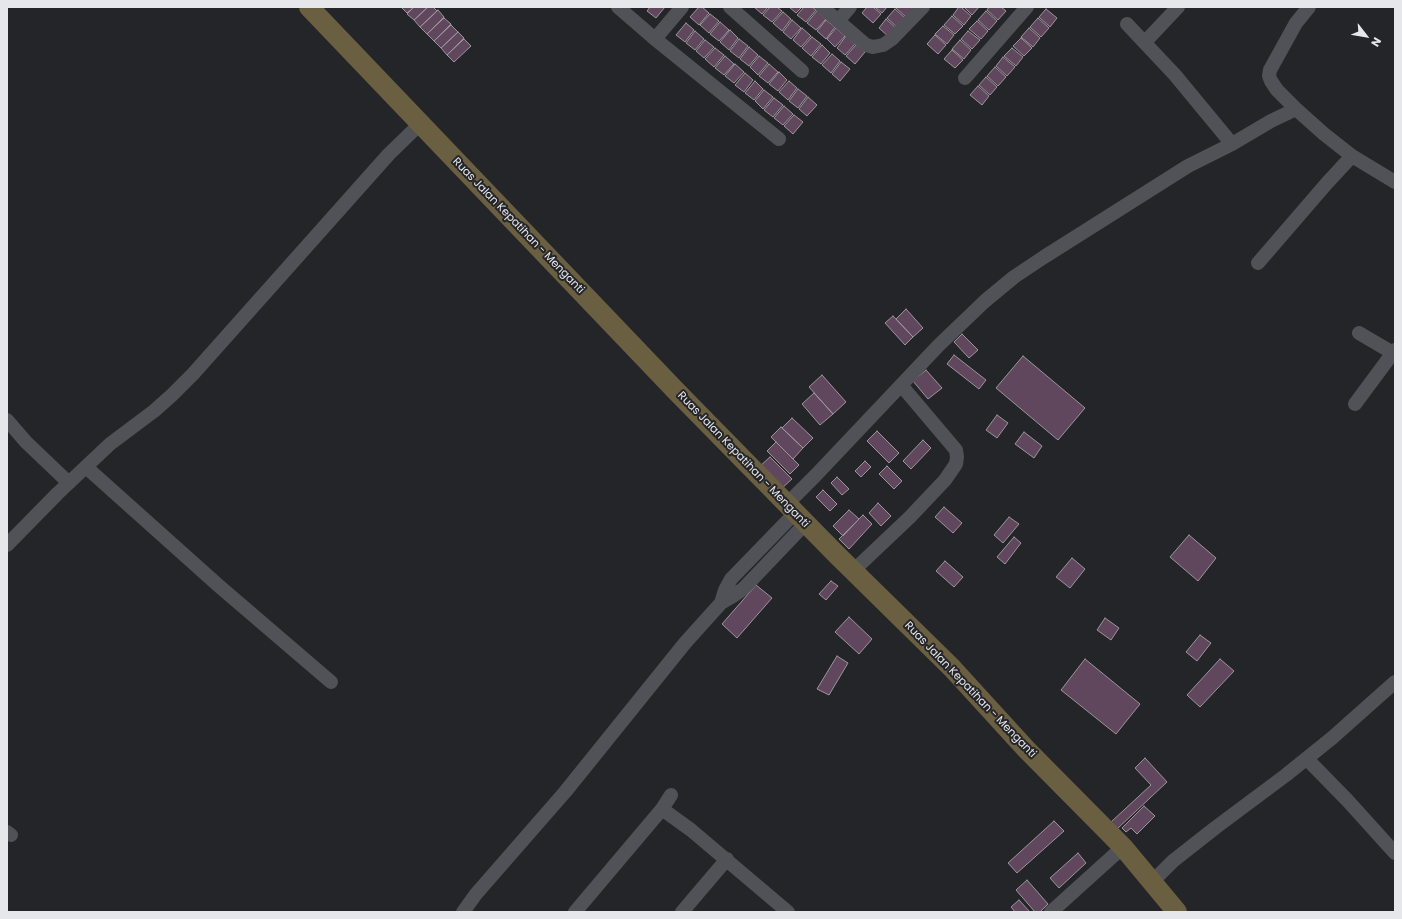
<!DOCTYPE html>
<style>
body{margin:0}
#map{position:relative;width:1402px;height:919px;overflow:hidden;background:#242529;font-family:Poppins,sans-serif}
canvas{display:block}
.frame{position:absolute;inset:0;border:8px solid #e6e7ea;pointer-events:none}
.north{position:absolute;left:1346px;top:16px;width:40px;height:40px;-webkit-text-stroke:3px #242529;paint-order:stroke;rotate:121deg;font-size:11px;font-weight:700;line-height:16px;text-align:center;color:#e6e7ea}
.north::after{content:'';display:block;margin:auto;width:14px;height:18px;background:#e6e7ea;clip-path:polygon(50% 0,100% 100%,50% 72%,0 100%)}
</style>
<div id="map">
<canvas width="1402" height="919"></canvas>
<div class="frame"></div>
<div class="north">N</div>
</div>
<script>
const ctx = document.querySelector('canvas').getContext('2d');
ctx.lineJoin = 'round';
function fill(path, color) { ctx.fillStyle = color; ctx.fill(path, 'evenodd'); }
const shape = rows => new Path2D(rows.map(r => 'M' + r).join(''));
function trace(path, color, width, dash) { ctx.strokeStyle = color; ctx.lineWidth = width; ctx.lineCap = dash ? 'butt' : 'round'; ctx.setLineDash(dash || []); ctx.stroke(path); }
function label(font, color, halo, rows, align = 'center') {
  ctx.font = font + ' Poppins,sans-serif'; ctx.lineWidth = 4; ctx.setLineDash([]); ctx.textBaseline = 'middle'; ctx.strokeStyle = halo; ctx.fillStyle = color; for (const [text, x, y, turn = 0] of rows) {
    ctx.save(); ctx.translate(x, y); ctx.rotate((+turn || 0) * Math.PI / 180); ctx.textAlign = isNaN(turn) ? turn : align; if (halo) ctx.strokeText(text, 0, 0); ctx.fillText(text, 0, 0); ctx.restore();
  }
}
const building = shape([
 [401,7,414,7,407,13,401,7],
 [414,7,428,7,414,20,407,14,414,7],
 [428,7,433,7,437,11,420,27,414,20,428,7],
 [650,7,665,7,656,18,647,11,650,7],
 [699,7,702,7,709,13,699,25,690,17,699,7],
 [754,7,768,7,762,14,754,7],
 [770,7,777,7,782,11,772,22,763,15,770,7],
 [789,7,802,7,796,13,789,7],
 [804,7,812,7,816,10,806,22,797,15,804,7],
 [867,7,873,7,881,14,873,23,862,13,867,7],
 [875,7,887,7,882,13,875,7],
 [897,7,912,7,915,9,907,18,896,8,897,7],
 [959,7,961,7,971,16,964,25,953,15,959,7],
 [964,7,979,7,972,15,964,7],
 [989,7,1001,7,1006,11,998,20,987,10,989,7],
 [895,9,906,19,898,28,887,18,895,9],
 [1046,9,1057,18,1050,27,1039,17,1046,9],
 [438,10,444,17,427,34,420,27,438,10],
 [817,11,826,19,816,30,807,23,817,11],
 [986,11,997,21,989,30,978,20,986,11],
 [783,12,791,19,782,31,773,23,783,12],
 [710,14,719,21,709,33,700,25,710,14],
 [952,16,963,26,955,34,944,25,952,16],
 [444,18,451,24,434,41,427,34,444,18],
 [1038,18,1049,28,1041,37,1030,27,1038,18],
 [886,19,897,29,890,38,879,28,886,19],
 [792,20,801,28,791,39,783,32,792,20],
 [826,20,835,27,826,39,817,31,826,20],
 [977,21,988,31,981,39,969,29,977,21],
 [720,22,729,30,719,41,710,34,720,22],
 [686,23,694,30,685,42,676,35,686,23],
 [451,25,458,32,441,48,434,41,451,25],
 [943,26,954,35,947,44,935,34,943,26],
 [802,28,811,36,801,47,793,40,802,28],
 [836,28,845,36,835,47,827,39,836,28],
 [1029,28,1040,38,1033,47,1021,37,1029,28],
 [730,30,738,38,729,50,720,42,730,30],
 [695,31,704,39,695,50,686,43,695,31],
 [968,31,980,40,972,49,961,39,968,31],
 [458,32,464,38,447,55,441,48,458,32],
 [935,35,946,45,938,54,927,44,935,35],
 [846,36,855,44,845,55,837,48,846,36],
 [812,37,821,44,811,56,802,48,812,37],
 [1021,38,1032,48,1024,56,1013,46,1021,38],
 [464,39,471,46,454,62,447,55,464,39],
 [739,39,748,46,739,58,730,51,739,39],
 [705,40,714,47,704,58,696,51,705,40],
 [960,40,971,50,964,59,952,49,960,40],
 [822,45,830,53,821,64,812,57,822,45],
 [856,45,865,52,855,64,846,56,856,45],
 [749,47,758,55,749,66,740,59,749,47],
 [715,48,724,55,714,67,705,59,715,48],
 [1012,48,1023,57,1016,66,1004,56,1012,48],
 [952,50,963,60,955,68,944,59,952,50],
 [832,54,840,61,831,73,822,65,832,54],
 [725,56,734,64,724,75,715,68,725,56],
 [759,56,768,63,758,75,750,67,759,56],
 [1003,57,1015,67,1007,76,996,66,1003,57],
 [841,62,850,69,840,81,832,74,841,62],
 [735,64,744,72,734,83,725,76,735,64],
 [769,64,778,72,768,83,759,76,769,64],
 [995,67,1006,77,998,86,987,76,995,67],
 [779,72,787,80,778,91,769,84,779,72],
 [745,73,753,80,744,92,735,85,745,73],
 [986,77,997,87,990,95,979,85,986,77],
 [755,81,763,89,754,100,745,93,755,81],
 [789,81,797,88,788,100,779,92,789,81],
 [978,86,989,96,982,105,970,95,978,86],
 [798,89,807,96,798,108,789,101,798,89],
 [764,90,773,97,763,109,755,101,764,90],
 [808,97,817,105,807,116,799,109,808,97],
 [774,98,783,105,773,117,764,110,774,98],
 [784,106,793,114,783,125,774,118,784,106],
 [794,115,803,122,793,134,784,126,794,115],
 [906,309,923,328,913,337,896,319,906,309],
 [893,316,913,337,905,345,885,323,893,316],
 [962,334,978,350,969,358,954,342,962,334],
 [954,355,986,380,979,389,947,364,954,355],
 [1023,356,1085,408,1058,440,996,388,1023,356],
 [926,370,942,388,928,399,913,381,926,370],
 [822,375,846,402,833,414,809,387,822,375],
 [814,393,833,414,820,425,802,404,814,393],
 [997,415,1008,423,997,438,986,430,997,415],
 [792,418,813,438,803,448,782,428,792,418],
 [781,427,803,448,793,459,771,437,781,427],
 [877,431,899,453,889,463,867,441,877,431],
 [1024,432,1042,446,1034,458,1015,444,1024,432],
 [923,440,931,448,911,469,903,461,923,440],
 [776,442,799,465,790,474,767,451,776,442],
 [770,457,792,479,781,489,759,467,770,457],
 [865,461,871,467,861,477,855,471,865,461],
 [887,466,902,481,894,489,879,474,887,466],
 [837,477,849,489,842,495,831,483,837,477],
 [823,490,837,504,830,511,816,497,823,490],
 [878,503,891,516,881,526,869,513,878,503],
 [944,507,962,523,953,533,935,517,944,507],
 [849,510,859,519,843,536,833,526,849,510],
 [863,515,872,524,849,549,839,539,863,515],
 [1009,517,1019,524,1003,543,994,535,1009,517],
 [1189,535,1216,558,1198,581,1170,557,1189,535],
 [1014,537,1021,543,1005,564,997,557,1014,537],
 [1072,558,1085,569,1070,588,1056,577,1072,558],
 [945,561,963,577,954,587,936,571,945,561],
 [831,581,838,586,826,600,819,594,831,581],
 [756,585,772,598,737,638,722,624,756,585],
 [849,617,872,639,859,654,835,632,849,617],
 [1105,618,1119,628,1111,640,1097,630,1105,618],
 [1200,635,1211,643,1197,661,1186,652,1200,635],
 [837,656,848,663,829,695,817,689,837,656],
 [1085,659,1140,704,1116,734,1061,690,1085,659],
 [1220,659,1234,671,1200,707,1187,695,1220,659],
 [1145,758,1167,782,1117,829,1111,822,1151,785,1135,768,1145,758],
 [1144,806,1155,816,1137,834,1131,828,1126,832,1122,828,1144,806],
 [1054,821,1064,831,1017,873,1008,863,1054,821],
 [1078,853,1086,863,1059,888,1050,878,1078,853],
 [1027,880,1048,904,1040,912,1035,912,1016,890,1027,880],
 [1019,900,1030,912,1015,912,1011,907,1019,900]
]);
const minor = shape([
 [618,7,655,39,779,139],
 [730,7,802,71],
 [822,7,866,45,873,47,883,45,892,39,923,7],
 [1309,7,1296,23,1270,70,1269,76,1271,81,1277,90,1296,109,1324,134,1352,156,1395,182],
 [838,21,850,7],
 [1127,24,1175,75,1232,144],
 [655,39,682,7],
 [1145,42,1178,7],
 [965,78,1027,7],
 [1258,263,1327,183,1352,156],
 [1359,333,1393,353],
 [1355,404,1395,350],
 [7,420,26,442,69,483],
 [86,467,219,586,331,682],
 [788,503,816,475,939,345,985,301,1014,277,1044,257,1188,166,1232,144,1271,121,1296,109],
 [7,545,57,494,110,444,154,411,172,395,193,374,389,154,420,124],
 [853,571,910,517,945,480,956,464,957,457,956,450,901,385],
 [721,603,725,590,731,579,795,513],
 [1307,759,1348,801,1395,853],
 [662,809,691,830,788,912],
 [7,832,11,835],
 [1152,882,1173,861,1215,828,1286,775,1332,738,1395,682],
 [463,912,476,894,565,792,685,643,721,603,733,596,743,589,806,523],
 [575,912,662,809,671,795],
 [682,912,727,859],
 [1051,912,1123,847]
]);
const secondary = shape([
 [309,7,677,392,837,555,952,668,1026,749,1123,847,1177,912]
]);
const streetNames = [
 ["Ruas Jalan Kepatihan - Menganti",518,226,46],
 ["Ruas Jalan Kepatihan - Menganti",743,460,46],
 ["Ruas Jalan Kepatihan - Menganti",970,690,46]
];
fill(building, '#60475e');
trace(building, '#9b969a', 1);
trace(minor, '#515257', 14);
trace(secondary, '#6a5f40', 20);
label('11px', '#e6e7ea', '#242529', streetNames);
</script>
